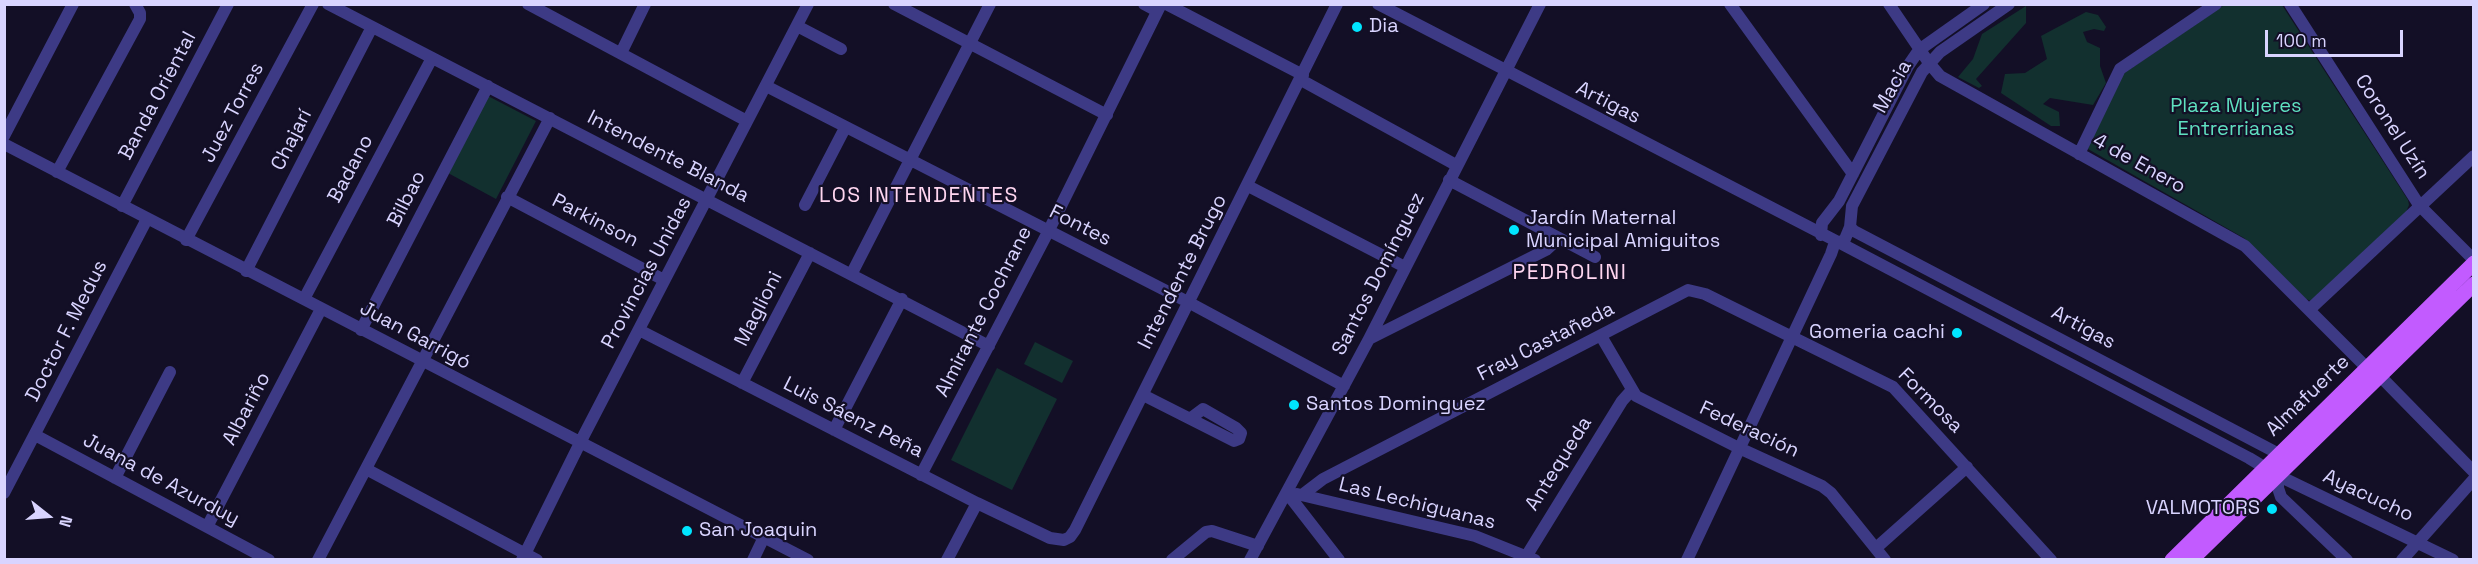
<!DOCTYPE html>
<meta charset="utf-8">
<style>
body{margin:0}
#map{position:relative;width:2478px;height:564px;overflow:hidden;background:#130f26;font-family:"Space Grotesk",sans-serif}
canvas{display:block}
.frame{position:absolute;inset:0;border:6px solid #d9d4ff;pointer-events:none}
.north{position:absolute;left:18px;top:486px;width:60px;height:60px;-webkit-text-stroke:4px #130f26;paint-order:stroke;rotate:107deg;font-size:16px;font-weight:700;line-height:24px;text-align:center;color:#d9d4ff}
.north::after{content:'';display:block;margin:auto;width:21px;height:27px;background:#d9d4ff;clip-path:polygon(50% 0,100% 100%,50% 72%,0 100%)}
.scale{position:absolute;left:2265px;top:30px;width:138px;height:27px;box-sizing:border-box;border:3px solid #d9d4ff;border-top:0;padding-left:8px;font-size:18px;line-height:21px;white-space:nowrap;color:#d9d4ff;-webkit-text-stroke:4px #130f26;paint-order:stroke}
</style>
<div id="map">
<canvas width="2478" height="564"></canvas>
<div class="frame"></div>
<div class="north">N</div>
<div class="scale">100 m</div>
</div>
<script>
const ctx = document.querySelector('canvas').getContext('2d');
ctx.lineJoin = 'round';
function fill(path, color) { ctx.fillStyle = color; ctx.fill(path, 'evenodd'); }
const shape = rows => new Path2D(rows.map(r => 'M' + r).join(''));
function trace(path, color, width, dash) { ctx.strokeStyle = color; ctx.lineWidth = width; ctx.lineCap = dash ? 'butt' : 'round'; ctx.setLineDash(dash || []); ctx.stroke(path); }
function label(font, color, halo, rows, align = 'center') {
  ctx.font = font + ' "Space Grotesk",sans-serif'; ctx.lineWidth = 4.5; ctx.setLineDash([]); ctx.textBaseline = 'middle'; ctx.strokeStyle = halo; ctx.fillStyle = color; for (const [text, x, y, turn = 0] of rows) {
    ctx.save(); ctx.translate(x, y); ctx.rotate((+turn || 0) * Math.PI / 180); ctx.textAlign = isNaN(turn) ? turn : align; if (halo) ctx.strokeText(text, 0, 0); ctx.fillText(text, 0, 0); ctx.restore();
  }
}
const green = shape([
 [2224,5,2282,5,2408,200,2409,205,2406,212,2311,301,2306,299,2244,238,2088,149,2089,141,2120,76],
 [2026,6,2026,23,1976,79,1982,86,1979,88,1958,77,1973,59,1982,34],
 [2086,12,2098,15,2106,27,2104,31,2094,29,2083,32,2087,42,2100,48,2100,66,2106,83,2093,105,2050,98,2043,104,2059,112,2060,126,2051,126,2001,93,2005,74,2025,73,2047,59,2041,36],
 [488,96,536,121,496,199,448,173],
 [1035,342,1073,361,1062,383,1024,364],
 [997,368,1057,399,1012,490,951,460]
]);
const minor = shape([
 [328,4,989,346],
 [528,4,747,121],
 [894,4,1107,115],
 [1144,4,1157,11],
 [1166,4,1303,75],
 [1378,4,1840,243,1845,239,1850,227,1852,206,1922,72,1940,52,2009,4],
 [1730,4,1853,174],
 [1889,4,1929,63,1940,76,2245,246,2367,368],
 [2290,4,2419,205,2474,260],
 [797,26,841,49],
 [621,53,645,4],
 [1301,80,1456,165],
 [766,86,1188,302,1344,386],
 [4,136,73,4],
 [4,144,808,560],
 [2079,154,2120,69,2216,4],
 [57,172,140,19,140,13,135,4],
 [1449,180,1595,257],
 [1248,186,1405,267],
 [507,197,664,280],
 [805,205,845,128],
 [122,206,228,4],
 [1850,227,1854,231,2279,454,2278,488,2281,497,2347,560],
 [1821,235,1822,223,1839,201,1908,66,1919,50,1984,4],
 [186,240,313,4],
 [1840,243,2249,458,2277,475,2453,560],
 [246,271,372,27],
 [852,273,990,4],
 [304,299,432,58],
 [2309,310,2474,156],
 [361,330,488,86],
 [639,330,977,503,1050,538,1064,540,1070,537,1075,530,1337,4],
 [1601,336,1636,396,1739,448,1822,486,1831,493,1885,560],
 [1369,339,1546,250,1559,238],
 [2380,376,2474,472],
 [742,383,810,253],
 [1143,395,1234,441,1239,439,1241,433,1236,428,1203,409,1191,418],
 [834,430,902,299],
 [35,435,269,560],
 [366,469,537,560],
 [921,475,1048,232,1161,4],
 [115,478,170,372],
 [4,493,147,219],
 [1287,493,1339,560],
 [1297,494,1475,536,1535,560],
 [1302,495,1323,479,1688,290,1705,294,1893,387,2051,560],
 [207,527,321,309],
 [1876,548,1967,467],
 [318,560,550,118],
 [522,560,584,435,808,4],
 [753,560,764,537],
 [947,560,977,503],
 [1172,560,1206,532,1212,531,1258,546],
 [1250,560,1369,339,1540,4],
 [1524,560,1622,401,1631,391],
 [1687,560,1831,254,1835,242],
 [2402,560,2474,479]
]);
const major = shape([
 [2172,560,2474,263],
 [2191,560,2474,284]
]);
const markers = [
 [1357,27,6,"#00e5ff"],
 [1514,230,6,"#00e5ff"],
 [1957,333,6,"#00e5ff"],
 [1294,405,6,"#00e5ff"],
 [2272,509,6,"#00e5ff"],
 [687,531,6,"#00e5ff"]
];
const poiNames = [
 ["Dia",1369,27],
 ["Jardín Maternal",1526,219],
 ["Municipal Amiguitos",1526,242],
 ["Gomeria cachi",1945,333,"right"],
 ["Santos Dominguez",1306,405],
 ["VALMOTORS",2260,509,"right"],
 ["San Joaquin",699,531]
];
const streetNames = [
 ["Macia",1893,87,-61],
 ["Banda Oriental",158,96,-62],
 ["Artigas",1608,103,27],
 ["Juez Torres",233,113,-62],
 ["Coronel Uzín",2392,127,57],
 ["Chajarí",292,140,-63],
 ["Intendente Blanda",668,157,27],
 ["4 de Enero",2139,164,29],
 ["Badano",351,169,-62],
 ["Bilbao",407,199,-63],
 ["Parkinson",595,221,27],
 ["Fontes",1080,226,27],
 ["Intendente Brugo",1183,272,-63],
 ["Provincias Unidas",647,273,-62],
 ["Santos Domínguez",1379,274,-63],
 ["Maglioni",759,309,-63],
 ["Almirante Cochrane",984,312,-63],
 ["Artigas",2083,328,28],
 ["Doctor F. Medus",67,331,-63],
 ["Juan Garrigó",415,336,28],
 ["Fray Castañeda",1546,342,-27],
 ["Almafuerte",2308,396,-44],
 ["Formosa",1930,401,45],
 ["Albariño",247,409,-62],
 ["Luis Sáenz Peña",853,418,27],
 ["Federación",1749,430,25],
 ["Antequeda",1559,464,-58],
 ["Juana de Azurduy",161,480,28],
 ["Ayacucho",2368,496,25],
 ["Las Lechiguanas",1417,504,14]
];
const parkNames = [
 ["Plaza Mujeres",2236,107],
 ["Entrerrianas",2236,130]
];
const neighbourhoodNames = [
 ["LOS INTENDENTES",919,196],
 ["PEDROLINI",1570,273]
];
fill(green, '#12302f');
trace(minor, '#3d3a85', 12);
trace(major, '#c25bff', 15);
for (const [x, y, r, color] of markers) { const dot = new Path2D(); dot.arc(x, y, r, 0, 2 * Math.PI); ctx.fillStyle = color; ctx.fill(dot); trace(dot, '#130f26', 2); }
label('20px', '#d9d4ff', '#130f26', poiNames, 'left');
label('20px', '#d9d4ff', '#130f26', streetNames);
label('20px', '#5fe0c0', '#130f26', parkNames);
ctx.letterSpacing = '1.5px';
label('21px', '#ffd6f0', '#130f26', neighbourhoodNames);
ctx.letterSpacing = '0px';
</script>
